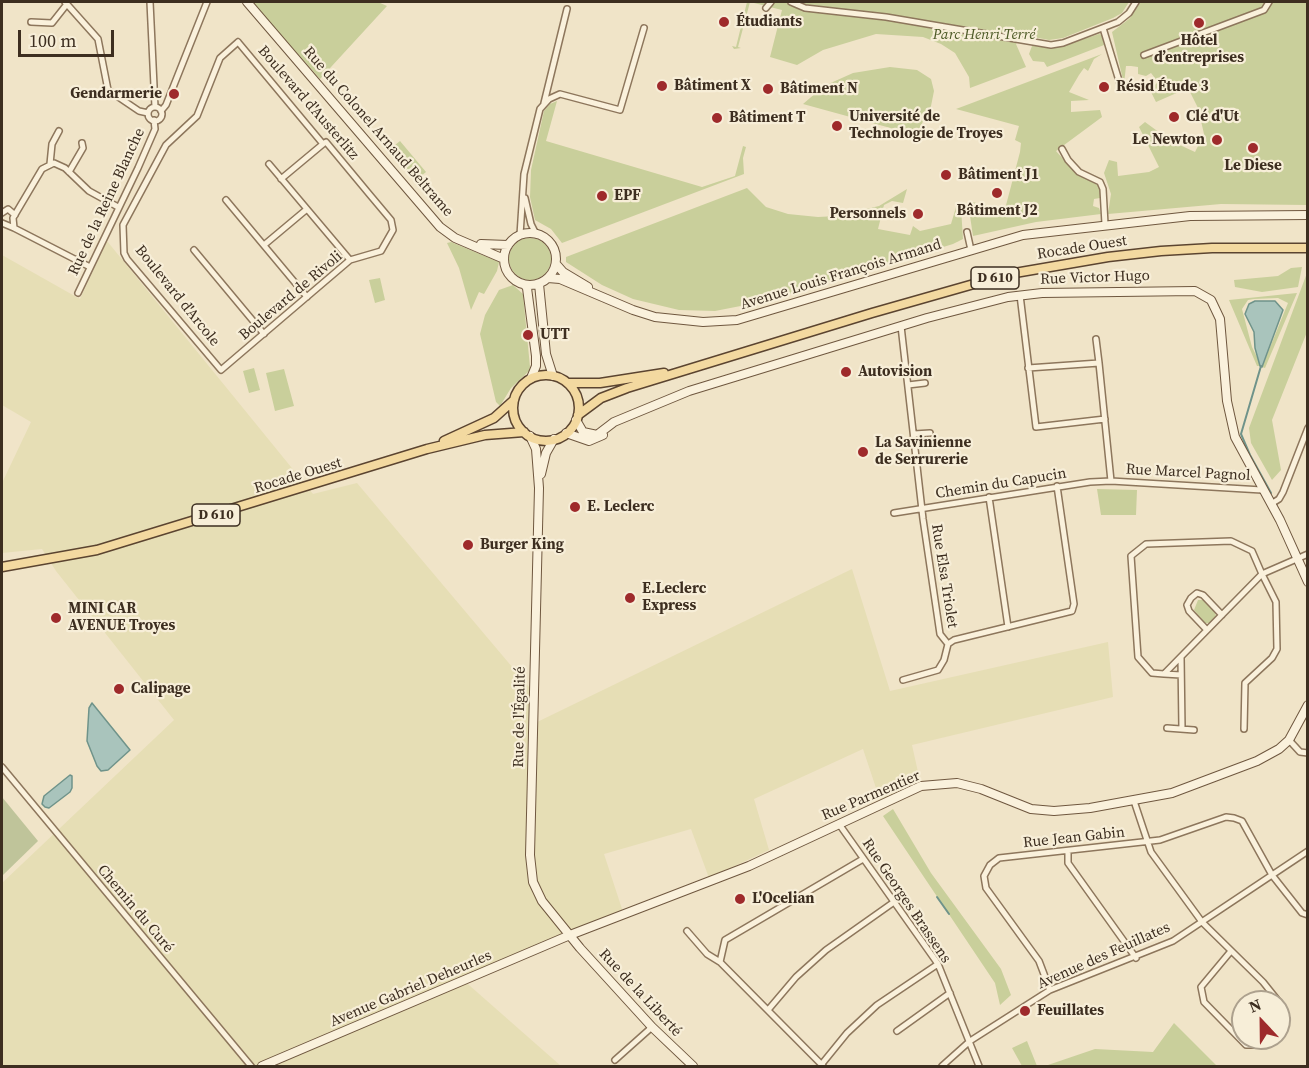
<!DOCTYPE html>
<meta charset="utf-8">
<style>
body{margin:0}
#map{position:relative;width:1309px;height:1068px;overflow:hidden;background:#f0e4c8;font-family:"Source Serif 4",serif}
canvas{display:block}
.frame{position:absolute;inset:0;border:3px solid #3d2e20;pointer-events:none}
.north{position:absolute;left:1231px;top:990px;width:60px;height:60px;box-sizing:border-box;background:#f7eed8;border:2px solid #ada18e;border-radius:50%;rotate:338deg;font-size:16px;font-weight:700;line-height:24px;text-align:center;color:#3d2e20}
.north::after{content:'';display:block;margin:auto;width:21px;height:27px;background:#9e2a2b;clip-path:polygon(50% 0,100% 100%,50% 72%,0 100%)}
.scale{position:absolute;left:18px;top:30px;width:96px;height:27px;box-sizing:border-box;border:3px solid #3d2e20;border-top:0;padding-left:8px;font-size:18px;line-height:21px;white-space:nowrap;color:#3d2e20;-webkit-text-stroke:4px #f7eed8;paint-order:stroke}
</style>
<div id="map">
<canvas width="1309" height="1068"></canvas>
<div class="frame"></div>
<div class="north">N</div>
<div class="scale">100 m</div>
</div>
<script>
const ctx = document.querySelector('canvas').getContext('2d');
ctx.lineJoin = 'round';
function fill(path, color) { ctx.fillStyle = color; ctx.fill(path, 'evenodd'); }
const shape = rows => new Path2D(rows.map(r => 'M' + r).join(''));
function trace(path, color, width, dash) { ctx.strokeStyle = color; ctx.lineWidth = width; ctx.lineCap = dash ? 'butt' : 'round'; ctx.setLineDash(dash || []); ctx.stroke(path); }
function label(font, color, halo, rows, align = 'center') {
  ctx.font = font + ' "Source Serif 4",serif'; ctx.lineWidth = 4.5; ctx.setLineDash([]); ctx.textBaseline = 'middle'; ctx.strokeStyle = halo; ctx.fillStyle = color; for (const [text, x, y, turn = 0] of rows) {
    ctx.save(); ctx.translate(x, y); ctx.rotate((+turn || 0) * Math.PI / 180); ctx.textAlign = isNaN(turn) ? turn : align; if (halo) ctx.strokeText(text, 0, 0); ctx.fillText(text, 0, 0); ctx.restore();
  }
}
const farmland = shape([
 [107,241,313,494,357,483,529,687,531,725,852,569,890,691,1108,642,1113,697,912,745,920,781,880,800,863,749,754,799,769,850,709,878,691,829,604,854,623,912,461,978,561,1066,2,1066,2,883,174,720,56,571,42,549,2,553,2,483,31,422,2,405,2,255,80,299]
]);
const green = shape([
 [252,2,378,2,387,6,320,79],
 [747,2,1129,2,1122,13,1113,18,1063,38,1049,40,1023,35,1016,44,1026,67,970,88,969,77,955,53,941,44,923,37,876,34,823,50,797,65,770,57,782,10,750,2,738,47,741,48,734,49,732,46,736,47],
 [1141,2,1307,2,1307,205,1221,204,1108,214,1111,194,1104,173,1109,160,1117,162,1118,176,1149,172,1159,167,1139,127,1145,122,1171,141,1195,152,1204,134,1198,108,1188,88,1156,102,1150,90,1158,82,1151,73,1146,76,1138,74,1138,67,1131,66,1126,66,1124,84,1112,32,1129,19],
 [1099,34,1102,35,1104,45,1047,67,1044,62,1033,61,1029,54,1032,46,1060,47],
 [1102,54,1094,59,1088,71,1084,68,1079,75,1069,92,1089,100,1071,101,1071,112,1100,110,1102,117,1056,151,1072,169,1099,186,1101,195,1100,198,1094,199,1093,206,1099,208,1101,214,1036,222,973,236,970,216,972,202,1005,209,1020,152,1021,143,1015,140,1019,126,956,109],
 [890,67,917,70,931,79,934,91,931,106,916,135,803,104,824,86,853,73],
 [557,101,546,141,702,187,735,176,743,146,746,147,743,158,744,174,562,243,551,229,535,220,530,197,531,170,544,111,550,104],
 [400,141,426,172,415,181,389,150],
 [747,188,766,207,788,214,818,217,837,216,879,206,907,189,903,203,892,201,884,205,878,229,910,235,913,226,920,231,951,224,957,204,961,208,963,239,953,244,766,301,715,311,679,310,633,299,602,285,566,262,566,257],
 '509 259a21 21 0 1 1 42 0a21 21 0 1 1-42 0Z',
 [451,242,499,262,497,271,484,294,479,292,471,310,459,268,447,243],
 [1302,267,1298,287,1262,292,1235,287,1234,280,1278,276,1291,268],
 [1307,273,1307,332,1272,420,1281,470,1272,480,1251,443,1249,428],
 [380,278,385,300,375,303,369,280],
 [513,285,523,294,530,367,529,371,511,388,500,406,496,402,480,334,485,315,499,290],
 [1297,293,1265,368,1262,367,1288,303,1278,298,1254,299,1248,300,1242,309,1252,347,1260,363,1260,366,1257,366,1229,300],
 [254,368,260,390,249,393,243,371],
 [284,369,294,406,275,411,266,373],
 [1097,489,1137,490,1136,515,1101,515],
 [1198,600,1204,600,1215,611,1216,617,1210,623,1205,623,1194,610],
 [893,809,931,873,1001,969,1011,995,1000,1005,995,983,883,816],
 [1174,1023,1217,1066,1045,1066,1095,1049,1153,1052],
 [1027,1041,1037,1066,1022,1066,1012,1048]
]);
const cemetery = shape([
 [2,797,38,841,2,876]
]);
const water = shape([
 [1255,301,1275,301,1283,310,1262,367,1260,366,1255,348,1254,332,1245,314,1249,304,1255,301],
 [92,703,130,750,108,770,101,771,97,766,87,741,89,708,92,703],
 [70,775,72,776,72,788,70,792,49,808,45,807,42,804,44,796,70,775]
]);
const stream = shape([
 [1261,366,1241,434,1250,455,1271,493],
 [937,897,949,914]
]);
const street = shape([
 [65,2,98,39,108,90,139,111,148,113],
 [150,2,155,107],
 [791,2,805,8,886,17,1051,45,1063,43,1118,22,1129,13,1136,2],
 [766,8,771,2],
 [31,22,52,23,67,4],
 [1103,28,1120,84],
 [238,42,323,144,326,142,370,195,391,220,393,230,381,251,350,260,221,370,127,259,124,253,123,225,166,145,197,116,220,58,238,42],
 [1144,55,1264,10,1269,2],
 [544,103,567,9],
 '148 114a7 7 0 1 1 14 0a7 7 0 1 1-14 0Z',
 [161,111,166,105,207,2],
 [1062,149,1068,160,1079,172,1100,182,1103,189,1105,224],
 [50,164,52,144,59,131],
 [269,164,350,260],
 [69,172,83,148,82,143],
 [281,179,323,144],
 [525,198,531,224,536,234],
 [226,200,307,297],
 [2,213,8,209,15,215],
 [2,223,14,228],
 [967,232,971,250],
 [520,235,524,174,540,109,549,99,560,94,620,110,644,28],
 [264,245,307,209],
 [194,250,264,334],
 [90,267,14,228,13,218,42,169,54,163,65,168,89,191,118,207],
 [78,293,138,168,155,129,154,120],
 [1020,295,1036,427,1105,419],
 [901,326,923,519,940,634,948,644],
 [1096,339,1099,363],
 [1028,368,1099,363,1111,481],
 [908,385,925,383],
 [914,434,930,433],
 [989,497,1008,627],
 [1271,504,1279,499,1283,492,1308,428],
 [894,513,1090,482,1111,481,1262,490],
 [1207,630,1189,611,1187,605,1191,598,1197,593,1203,595,1222,615],
 [1181,657,1182,729],
 [1164,674,1181,675],
 [903,680,938,670,944,660,948,644,954,640,1072,611,1074,604,1057,486],
 [1167,728,1194,730],
 [1244,729,1245,683,1272,658,1277,649,1276,602,1262,574,1164,674,1152,673,1138,657,1131,556,1146,544,1231,541,1252,551,1262,574,1308,554],
 [1289,740,1300,752,1308,753],
 [2,767,251,1066],
 [1134,801,1151,852,1202,922,1263,982,1279,1002],
 [839,824,938,964,979,1066],
 [1068,851,1068,863,1136,958],
 [687,931,707,954,720,962],
 [1231,951,1201,987,1204,1002,1246,1045,1259,1045,1269,1038],
 [1050,990,1039,961,986,888,984,876,990,865,999,858,1160,840,1226,817,1234,818,1242,821,1272,875,1302,913,1308,915],
 [1279,1003,1281,1015,1279,1024],
 [768,1010,796,977,826,950,894,902],
 [897,1031,950,993],
 [615,1060,652,1027],
 [821,1065,847,1033,877,1005,938,964],
 [823,1066,720,962,725,940,863,859],
 [942,1066,970,1041,1050,990,1173,941,1308,851]
]);
const secondary = shape([
 [247,2,440,227,455,238,504,259],
 '504 259a26 26 0 1 1 52 0a26 26 0 1 1-52 0Z',
 [481,244,508,245],
 [556,264,563,272,588,287],
 [548,278,560,279,633,310,655,317,703,322,737,320,1023,235,1190,216,1308,215],
 [539,284,546,354,553,376],
 [525,285,527,288,536,356,536,366,531,378],
 [576,420,583,432,597,435,614,422,689,391,927,318,1008,297,1042,293,1195,291,1211,300,1220,319,1227,401,1235,437,1280,520,1308,582],
 [566,433,589,441,603,435],
 [530,436,536,449,539,488,530,855,533,882,542,901,580,948,652,1027,693,1066],
 [541,474,546,453,554,439],
 [262,1066,570,935,749,866,921,786,957,783,981,789,1031,809,1054,811,1090,808,1172,793,1257,761,1279,749,1289,740,1308,705]
]);
const primary = shape([
 '513 408a33 33 0 1 1 66 0a33 33 0 1 1-66 0Z',
 [568,383,600,383,664,373],
 [578,415,601,398,627,388,872,313,1009,274,1108,257,1161,251,1212,248,1308,248],
 [444,441,494,418,514,400],
 [2,567,97,550,427,449,485,435,524,432]
]);
const markers = [
 [724,22,6,"#9e2a2b"],
 [1199,23,6,"#9e2a2b"],
 [662,86,6,"#9e2a2b"],
 [1104,87,6,"#9e2a2b"],
 [768,89,6,"#9e2a2b"],
 [174,94,6,"#9e2a2b"],
 [1174,117,6,"#9e2a2b"],
 [717,118,6,"#9e2a2b"],
 [837,126,6,"#9e2a2b"],
 [1217,140,6,"#9e2a2b"],
 [1253,148,6,"#9e2a2b"],
 [946,175,6,"#9e2a2b"],
 [997,193,6,"#9e2a2b"],
 [602,196,6,"#9e2a2b"],
 [918,214,6,"#9e2a2b"],
 [528,335,6,"#9e2a2b"],
 [846,372,6,"#9e2a2b"],
 [863,452,6,"#9e2a2b"],
 [575,507,6,"#9e2a2b"],
 [468,545,6,"#9e2a2b"],
 [630,598,6,"#9e2a2b"],
 [56,618,6,"#9e2a2b"],
 [119,689,6,"#9e2a2b"],
 [740,899,6,"#9e2a2b"],
 [1025,1011,6,"#9e2a2b"]
];
const shields = [
 [995,278,48],
 [216,515,48]
];
const shieldNames = [
 ["D 610",995,278],
 ["D 610",216,515]
];
const poiNames = [
 ["Étudiants",736,22],
 ["Hôtel",1199,41,"center"],
 ["d’entreprises",1199,58,"center"],
 ["Bâtiment X",674,86],
 ["Résid Étude 3",1116,87],
 ["Bâtiment N",780,89],
 ["Gendarmerie",162,94,"right"],
 ["Université de",849,117],
 ["Technologie de Troyes",849,134],
 ["Clé d'Ut",1186,117],
 ["Bâtiment T",729,118],
 ["Le Newton",1205,140,"right"],
 ["Le Diese",1253,166,"center"],
 ["Bâtiment J1",958,175],
 ["EPF",614,196],
 ["Bâtiment J2",997,211,"center"],
 ["Personnels",906,214,"right"],
 ["UTT",540,335],
 ["Autovision",858,372],
 ["La Savinienne",875,443],
 ["de Serrurerie",875,460],
 ["E. Leclerc",587,507],
 ["Burger King",480,545],
 ["E.Leclerc",642,589],
 ["Express",642,606],
 ["MINI CAR",68,609],
 ["AVENUE Troyes",68,626],
 ["Calipage",131,689],
 ["L'Ocelian",752,899],
 ["Feuillates",1037,1011]
];
const parkNames = [
 ["Parc Henri Terré",984,35]
];
const streetNames = [
 ["Boulevard d'Austerlitz",308,103,49],
 ["Rue du Colonel Arnaud Beltrame",378,132,49],
 ["Rue de la Reine Blanche",107,202,-65],
 ["Rocade Ouest",1082,248,-9],
 ["Avenue Louis François Armand",841,275,-17],
 ["Rue Victor Hugo",1095,278,-2],
 ["Boulevard d'Arcole",177,296,51],
 ["Boulevard de Rivoli",291,296,-40],
 ["Rue Marcel Pagnol",1188,473,3],
 ["Rocade Ouest",298,476,-17],
 ["Chemin du Capucin",1001,484,-9],
 ["Rue Elsa Triolet",944,576,81],
 ["Rue de l'Égalité",520,717,-89],
 ["Rue Parmentier",871,796,-23],
 ["Rue Jean Gabin",1074,838,-6],
 ["Rue Georges Brassens",906,901,56],
 ["Chemin du Curé",135,909,50],
 ["Avenue des Feuillates",1104,956,-24],
 ["Avenue Gabriel Deheurles",411,989,-23],
 ["Rue de la Liberté",640,993,47]
];
fill(farmland, '#e6deb5');
fill(green, '#c9cf9b');
fill(cemetery, '#bfc49a');
fill(water, '#a9c4bc');
trace(water, '#6f938a', 1.5);
trace(stream, '#6f938a', 2);
trace(street, '#8d765c', 8);
trace(secondary, '#6f573f', 10);
trace(primary, '#5b4430', 11);
trace(street, '#faf1dc', 5);
trace(secondary, '#faf1dc', 8);
trace(primary, '#f3d9a0', 8);
for (const [x, y, r, color] of markers) { const dot = new Path2D(); dot.arc(x, y, r, 0, 2 * Math.PI); ctx.fillStyle = color; ctx.fill(dot); trace(dot, '#f7eed8', 2); }
for (const [x, y, w] of shields) { const box = new Path2D(); box.roundRect(x - w / 2, y - 11, w, 22, 4.5); ctx.fillStyle = '#f7eed8'; ctx.fill(box); trace(box, '#3d2e20', 1.5); }
label('bold 14px', '#3d2e20', null, shieldNames);
label('bold 15px', '#3d2e20', '#f7eed8', poiNames, 'left');
label('italic 15px', '#4d5a26', '#f7eed8', parkNames);
label('15px', '#3d2e20', '#f7eed8', streetNames);
</script>
